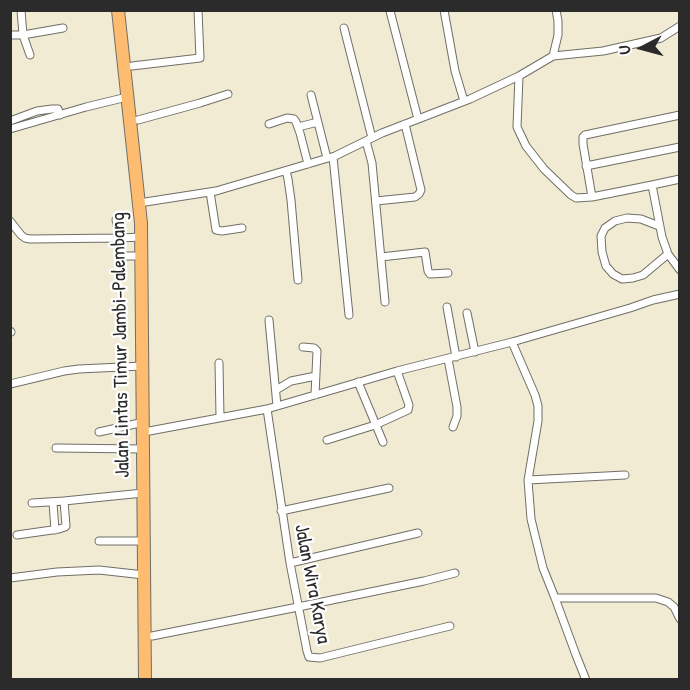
<!DOCTYPE html>
<style>
body{margin:0}
#map{position:relative;width:690px;height:690px;overflow:hidden;background:#f1ebd4;font-family:"Patrick Hand",sans-serif}
canvas{display:block}
.frame{position:absolute;inset:0;border:12px solid #2b2b2b;pointer-events:none}
.north{position:absolute;left:612px;top:18px;width:60px;height:60px;-webkit-text-stroke:4px #fff;paint-order:stroke;rotate:264deg;font-size:16px;font-weight:700;line-height:24px;text-align:center;color:#2b2b2b}
.north::after{content:'';display:block;margin:auto;width:21px;height:27px;background:#2b2b2b;clip-path:polygon(50% 0,100% 100%,50% 72%,0 100%)}
</style>
<div id="map">
<canvas width="690" height="690"></canvas>
<div class="frame"></div>
<div class="north">U</div>
</div>
<script>
const ctx = document.querySelector('canvas').getContext('2d');
ctx.lineJoin = 'round';
const shape = rows => new Path2D(rows.map(r => 'M' + r).join(''));
function trace(path, color, width, dash) { ctx.strokeStyle = color; ctx.lineWidth = width; ctx.lineCap = dash ? 'butt' : 'round'; ctx.setLineDash(dash || []); ctx.stroke(path); }
function label(font, color, halo, rows, align = 'center') {
  ctx.font = font + ' "Patrick Hand",sans-serif'; ctx.lineWidth = 4.5; ctx.setLineDash([]); ctx.textBaseline = 'middle'; ctx.strokeStyle = halo; ctx.fillStyle = color; for (const [text, x, y, turn = 0] of rows) {
    ctx.save(); ctx.translate(x, y); ctx.rotate((+turn || 0) * Math.PI / 180); ctx.textAlign = isNaN(turn) ? turn : align; if (halo) ctx.strokeText(text, 0, 0); ctx.fillText(text, 0, 0); ctx.restore();
  }
}
const minor = shape([
 [21,10,23,35,30,55],
 [444,10,455,71,464,101],
 [390,11,418,119],
 [344,28,372,138],
 [10,35,23,35,63,28],
 [553,56,603,51,661,38,680,26],
 [132,66,200,58,198,10],
 [519,76,517,127,526,146,544,169,571,195,576,198,592,197,652,185,662,237,668,254,680,270],
 [311,95,327,158],
 [138,120,200,103,228,94],
 [10,121,37,111,52,109,58,109,60,115],
 [269,124,287,118,294,119,296,122,300,133,308,164],
 [298,127,318,122],
 [10,129,86,107,127,97],
 [366,141,372,163,385,302],
 [333,157,349,315],
 [586,166,680,147],
 [286,171,288,179,291,200,298,280],
 [652,185,680,179],
 [210,192,216,230,222,231,242,228],
 [592,197,583,144,583,137,585,135,680,115],
 [376,201,415,197,419,194,421,190,405,124],
 [139,203,216,191,335,156,382,133,470,99,519,76,553,56,558,35,558,21,556,10],
 [10,221,21,235,25,238,30,239,120,238,116,220],
 [659,226,641,219,627,218,615,221,605,228,601,236,602,252,606,266,613,274,622,279,633,278,643,275,668,254],
 [141,256,123,256,120,253,120,238,141,237],
 [381,257,425,252,428,271,430,274,448,273],
 [447,307,456,357],
 [467,313,475,352],
 [269,320,277,406],
 [10,331,11,332],
 [512,342,535,395,538,406,538,421,528,480,531,519,543,568,555,598,656,598,668,602,674,607,680,619],
 [303,347,314,348,317,351,315,395],
 [448,359,457,407,457,416,453,427],
 [219,363,220,417],
 [358,382,383,442],
 [10,384,64,371,79,369,143,366],
 [276,390,291,381,316,376],
 [267,409,290,563,307,651,309,657,320,658,450,626],
 [99,432,144,422],
 [144,432,267,409,397,371,512,342,630,308,653,300,680,294],
 [327,440,375,425,408,410,409,405,397,371],
 [56,448,143,449],
 [528,480,625,475],
 [32,503,64,501],
 [53,503,55,530],
 [281,511,389,488],
 [17,535,59,529,65,527,66,526,64,501,143,493],
 [99,541,144,541],
 [290,563,418,533],
 [10,578,57,572,99,570,144,575],
 [555,598,576,655,586,680],
 [152,636,298,607,424,581,455,573]
]);
const trunk = shape([
 [118,10,141,223,145,680]
]);
const streetNames = [
 ["Jalan Lintas Timur Jambi-Palembang",121,345,-91],
 ["Jalan Wira Karya",312,584,79]
];
trace(minor, '#706e66', 9);
trace(trunk, '#706e66', 14);
trace(minor, '#fff', 7);
trace(trunk, '#fdbc6f', 12);
label('20px', '#2b2b2b', '#fff', streetNames);
</script>
